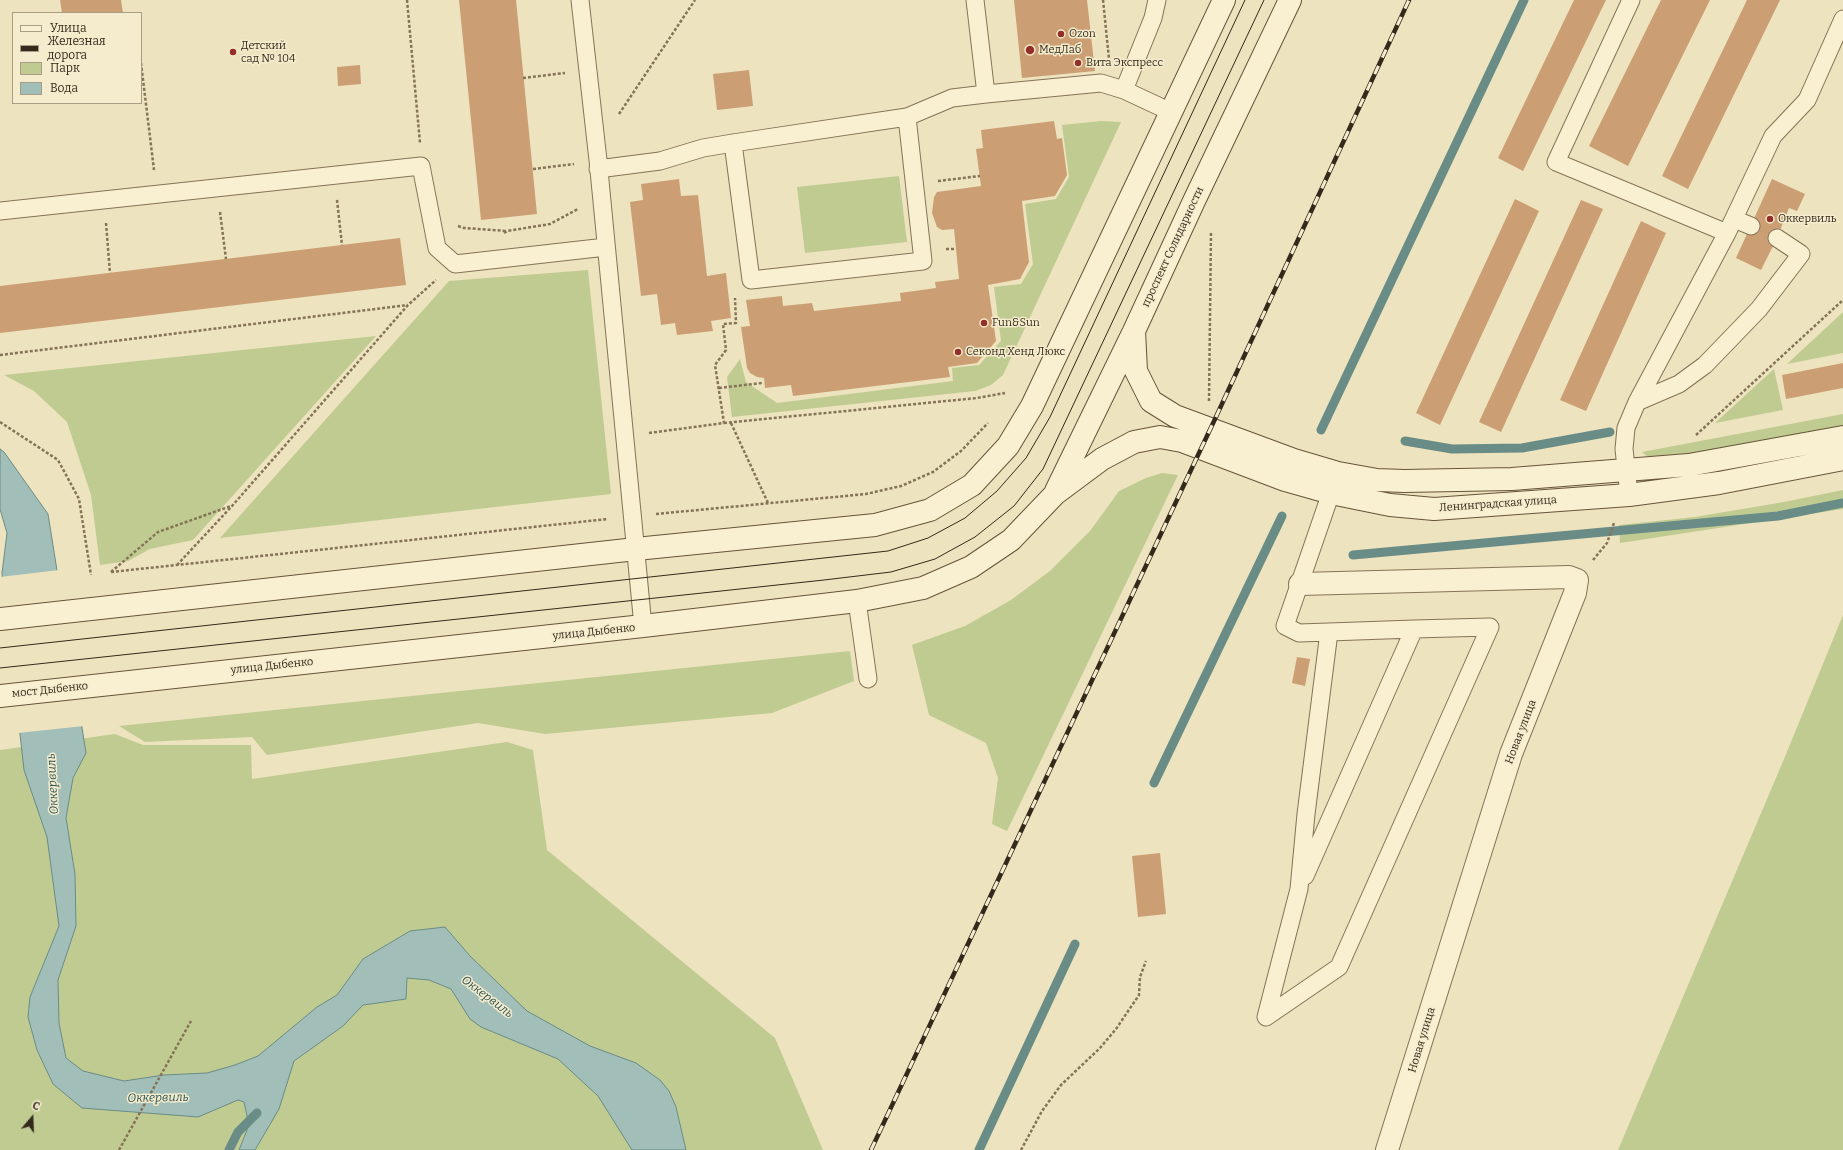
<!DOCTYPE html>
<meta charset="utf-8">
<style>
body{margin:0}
#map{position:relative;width:1843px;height:1150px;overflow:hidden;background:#ede3be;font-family:Bitter,serif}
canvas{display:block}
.legend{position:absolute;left:12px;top:12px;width:130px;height:92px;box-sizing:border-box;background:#f5eccd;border:1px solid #a89e86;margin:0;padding:5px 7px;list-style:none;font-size:12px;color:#342a1b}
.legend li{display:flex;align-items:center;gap:8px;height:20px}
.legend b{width:20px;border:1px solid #a89e86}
.north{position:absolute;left:12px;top:1098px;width:40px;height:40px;-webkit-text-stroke:3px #f5eccd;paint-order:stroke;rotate:19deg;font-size:11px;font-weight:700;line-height:16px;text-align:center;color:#342a1b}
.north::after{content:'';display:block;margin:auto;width:14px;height:18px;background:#342a1b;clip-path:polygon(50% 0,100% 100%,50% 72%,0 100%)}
</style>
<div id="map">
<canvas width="1843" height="1150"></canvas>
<ul class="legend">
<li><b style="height:5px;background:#f8f0d0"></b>Улица</li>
<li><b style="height:5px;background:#342a1b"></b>Железная дорога</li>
<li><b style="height:11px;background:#c0cb92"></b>Парк</li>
<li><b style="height:11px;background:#a1bfb8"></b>Вода</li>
</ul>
<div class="north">С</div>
</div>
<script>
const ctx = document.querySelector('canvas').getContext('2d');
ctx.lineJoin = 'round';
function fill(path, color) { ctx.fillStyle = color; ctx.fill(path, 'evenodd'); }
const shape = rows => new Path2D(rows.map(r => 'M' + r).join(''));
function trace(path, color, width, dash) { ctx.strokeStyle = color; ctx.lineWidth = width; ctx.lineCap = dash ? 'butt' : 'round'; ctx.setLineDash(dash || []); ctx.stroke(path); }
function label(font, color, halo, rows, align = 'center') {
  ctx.font = font + ' Bitter,serif'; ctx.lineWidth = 3; ctx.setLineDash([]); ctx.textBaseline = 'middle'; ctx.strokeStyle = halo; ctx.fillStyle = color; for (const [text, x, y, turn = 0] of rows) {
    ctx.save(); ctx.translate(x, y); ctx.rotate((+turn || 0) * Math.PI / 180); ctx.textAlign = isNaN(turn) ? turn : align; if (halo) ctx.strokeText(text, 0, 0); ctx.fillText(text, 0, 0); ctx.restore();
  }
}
const green = shape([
 [1101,121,1121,122,1003,375,991,385,975,391,732,417,727,377,740,359,746,382,777,403,953,381,952,368,979,365,1001,341,994,287,1021,284,1033,264,1025,204,1056,199,1069,177,1062,125],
 [899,176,907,242,805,253,797,187],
 [588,270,611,494,220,538,449,281],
 [1843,312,1843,353,1787,364],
 [376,336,193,540,150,549,128,561,100,565,91,495,67,422,34,391,4,375],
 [1774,369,1783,410,1715,423],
 [1843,414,1843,429,1731,451,1650,459,1642,452],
 [1162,473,1178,475,1007,831,992,824,998,778,986,743,929,715,912,645,965,626,1011,600,1050,571,1090,531,1119,491,1146,478],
 [1843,490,1843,509,1620,543,1619,525,1695,517,1784,502],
 [1843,615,1843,1150,1618,1150,1784,759],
 [850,651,854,681,772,713,545,734,478,723,267,755,252,737,145,742,119,726],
 [115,734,143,745,251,745,252,779,507,742,533,750,547,850,775,1038,823,1150,0,1150,0,750]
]);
const water = shape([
 [0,449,4,452,48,514,86,753,73,778,66,818,75,874,76,926,58,980,59,1023,66,1058,83,1071,124,1081,164,1075,207,1073,235,1065,258,1056,317,1007,337,995,363,959,410,931,445,927,470,956,527,1011,590,1046,636,1063,660,1080,669,1091,676,1107,686,1150,632,1150,598,1096,558,1059,481,1027,470,1019,451,989,429,980,407,978,406,999,363,1005,343,1026,294,1061,279,1109,255,1150,239,1150,249,1125,244,1102,238,1100,198,1117,82,1108,53,1084,37,1050,28,1017,30,997,59,926,47,837,24,770,2,573,7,533,0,509,0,449]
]);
const pier = shape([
 [59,570,84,726,18,733,0,577]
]);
const stream = shape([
 [1321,430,1524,0],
 [1405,441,1452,449,1522,448,1610,432],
 [1353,555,1778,516,1843,503],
 [1154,783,1282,516],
 [229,1150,238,1132,257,1113],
 [979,1150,1075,944]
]);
const building = shape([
 [60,0,121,0,123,13,62,13],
 [459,0,516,0,537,214,481,220],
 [1014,0,1087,0,1095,71,1022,78],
 [1574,0,1606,0,1523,171,1498,158],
 [1661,0,1710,0,1628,166,1589,146],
 [1747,0,1780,0,1688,189,1662,176],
 [360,65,361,84,338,86,337,67],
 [749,70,753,106,717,110,713,74],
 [1054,121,1057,139,1062,138,1067,175,1055,196,1022,201,1029,262,1020,279,988,285,996,341,977,363,948,367,950,377,793,396,791,385,765,388,764,378,757,377,750,373,747,368,741,327,750,326,746,300,782,296,783,306,812,303,814,311,901,301,900,293,936,288,935,282,959,279,954,229,942,230,937,227,932,213,934,197,937,192,981,186,976,149,983,148,981,130],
 [679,179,681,196,698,195,707,276,726,273,731,318,711,321,713,331,677,335,675,323,661,325,657,294,641,296,630,202,643,200,641,184],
 [1772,179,1805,194,1797,211,1789,208,1777,238,1761,270,1736,258],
 [1515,199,1539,211,1440,425,1416,413],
 [1581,200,1603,209,1501,432,1479,422],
 [1641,221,1666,233,1586,411,1560,400],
 [400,238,406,285,0,333,0,286],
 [1843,363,1843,388,1786,399,1782,375],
 [1297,657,1310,659,1305,686,1292,683],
 [1160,853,1166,914,1138,917,1132,856]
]);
const path = shape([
 [407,0,420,143],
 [1103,0,1109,59],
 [141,63,154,170],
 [523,78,565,73],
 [619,114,695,0],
 [533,169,574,164],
 [938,181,980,176],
 [337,200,342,245],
 [220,212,226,259],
 [106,223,110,273],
 [458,226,464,228,507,231],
 [504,233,507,231,550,224,578,209],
 [946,249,954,249],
 [0,355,408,305],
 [719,388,762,383],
 [1209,401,1211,233],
 [0,422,58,460,79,499,91,575],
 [724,423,977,398,1005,393],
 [731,423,768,503],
 [649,433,724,423,715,365,726,350,723,324,736,323,735,298],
 [1696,435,1843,300],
 [656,514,866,494,901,486,933,472,961,451,988,423],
 [1593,560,1607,543,1614,523],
 [177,565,232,506,408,305,436,280],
 [111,572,608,519],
 [111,572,158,532,231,506],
 [119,1150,191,1021],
 [1021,1150,1042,1111,1061,1085,1100,1048,1116,1029,1139,995,1140,977,1146,961]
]);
const lane = shape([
 [580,0,598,160,643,626],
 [975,0,986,94],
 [1631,0,1556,162,1727,233],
 [1124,90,1153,18,1157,0],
 [733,143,751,280,923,261,907,117],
 [598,169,660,161,703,148,733,143,907,117,952,98,986,94,1101,83,1124,90,1171,112],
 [0,211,421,166,437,248,455,264,606,247],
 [1734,219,1751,226],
 [1637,402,1679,384,1705,365,1759,309,1801,254,1777,238],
 [1629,495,1624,449,1626,428,1637,402,1727,233,1773,136,1807,100,1843,19],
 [857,601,868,679],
 [1329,632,1306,814,1299,889,1266,1017,1339,967,1490,627,1414,629,1329,632,1299,633,1285,626,1335,481],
 [1305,876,1414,629]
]);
const street = shape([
 [1300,584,1569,577,1577,580,1575,593,1511,754,1387,1150]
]);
const secondary = shape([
 [1134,331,1136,371,1151,401,1175,416,1294,460,1338,473,1377,480,1404,481,1512,479,1689,465,1843,437],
 [1056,491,1134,331,1194,201,1290,0],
 [0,619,636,549,875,525,930,510,972,485,1008,446,1032,406,1224,0],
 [0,696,643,626,857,601,923,588,971,567,1011,540,1055,494,1102,459,1134,442,1160,437,1182,441,1285,480,1331,493,1390,505,1434,509,1629,495,1719,483,1843,459]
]);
const tram = shape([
 [0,648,888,551,928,538,965,518,997,491,1026,458,1050,417,1245,0],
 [0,668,824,580,891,572,935,559,975,537,1014,506,1043,469,1264,0]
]);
const rail = shape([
 [871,1150,1215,419,1409,0]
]);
const markers = [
 [1061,34,4,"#932f27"],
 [1030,50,5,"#932f27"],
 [233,52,4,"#932f27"],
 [1078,63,4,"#932f27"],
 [1770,219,4,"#932f27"],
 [984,323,4,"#932f27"],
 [958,352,4,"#932f27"]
];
const poiNames = [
 ["Ozon",1069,34],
 ["Детский",241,46],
 ["сад № 104",241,59],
 ["МедЛаб",1039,50],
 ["Вита Экспресс",1086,63],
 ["Оккервиль",1778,219],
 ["Fun&Sun",992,323],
 ["Секонд Хенд Люкс",966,352]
];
const streetNames = [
 ["проспект Солидарности",1173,247,-65],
 ["Ленинградская улица",1498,504,-4],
 ["улица Дыбенко",594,632,-6],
 ["улица Дыбенко",272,666,-6],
 ["мост Дыбенко",50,690,-6],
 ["Новая улица",1521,732,-69],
 ["Новая улица",1422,1040,-73]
];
const waterNames = [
 ["Оккервиль",53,784,-93],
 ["Оккервиль",487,997,37],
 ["Оккервиль",158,1098,-1]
];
fill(green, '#c0cb92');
fill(water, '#a1bfb8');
trace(water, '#698c86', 1);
fill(pier, '#ede3be');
trace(stream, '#698c86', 9);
fill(building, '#cb9f73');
trace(lane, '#857357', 19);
trace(street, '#857357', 24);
trace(secondary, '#67543a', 24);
trace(path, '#857357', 2.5, [3, 2]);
trace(lane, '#f8f0d0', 17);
trace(street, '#f8f0d0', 22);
trace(secondary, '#f8f0d0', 22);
trace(tram, '#342a1b', 1);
trace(rail, '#342a1b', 4.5);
trace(rail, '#f5eccd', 3, [9]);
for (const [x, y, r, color] of markers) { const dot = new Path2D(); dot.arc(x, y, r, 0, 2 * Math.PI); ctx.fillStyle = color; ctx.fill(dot); trace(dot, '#f5eccd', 1.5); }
label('11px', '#342a1b', '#f5eccd', poiNames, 'left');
label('11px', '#342a1b', '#f5eccd', streetNames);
label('italic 12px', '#2b5454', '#f5eccd', waterNames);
</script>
